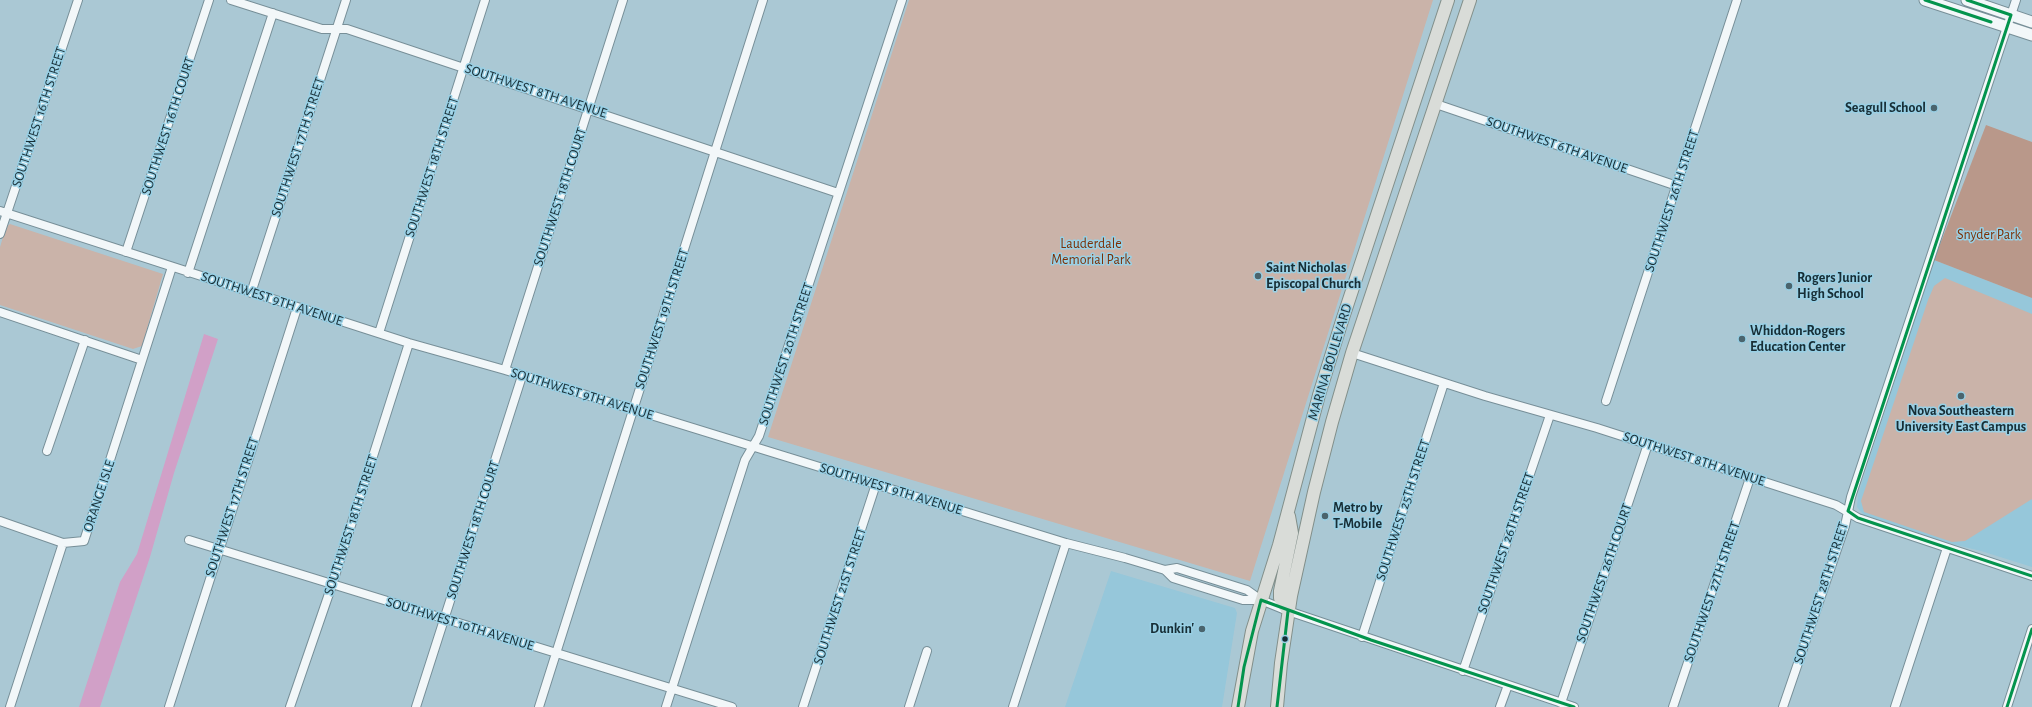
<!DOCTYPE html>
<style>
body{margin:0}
canvas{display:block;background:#aac8d4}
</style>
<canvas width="2032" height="707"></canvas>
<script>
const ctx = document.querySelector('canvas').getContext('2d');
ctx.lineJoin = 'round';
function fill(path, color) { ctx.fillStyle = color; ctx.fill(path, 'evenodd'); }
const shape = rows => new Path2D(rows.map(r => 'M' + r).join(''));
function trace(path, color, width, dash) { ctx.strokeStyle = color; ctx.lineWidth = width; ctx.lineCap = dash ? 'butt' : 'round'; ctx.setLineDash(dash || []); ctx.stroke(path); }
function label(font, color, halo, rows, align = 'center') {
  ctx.font = font + ' "Alegreya Sans",sans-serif'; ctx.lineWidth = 3; ctx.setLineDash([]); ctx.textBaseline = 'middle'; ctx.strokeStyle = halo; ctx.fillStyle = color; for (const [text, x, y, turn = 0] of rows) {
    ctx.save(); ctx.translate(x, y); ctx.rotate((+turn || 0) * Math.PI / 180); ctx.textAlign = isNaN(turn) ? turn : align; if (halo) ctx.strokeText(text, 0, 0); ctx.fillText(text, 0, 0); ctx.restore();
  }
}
const built = shape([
 [1934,260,2032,298,2032,567,1981,551,1952,544,1864,515,1860,511,1857,507,1858,495],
 [1111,571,1235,608,1237,613,1222,707,1065,707]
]);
const green = shape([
 [909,0,1433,0,1250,581,768,437],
 [10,224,163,274,142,346,133,349,0,305,0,247,6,227],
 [1945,278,2032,314,2032,499,1965,541,1952,542,1864,512,1861,501,1928,300,1934,286]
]);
const forest = shape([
 [1986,125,2032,142,2032,298,1934,260]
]);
const water = shape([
 [204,334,218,339,174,473,150,557,100,707,79,707,120,582,137,554]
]);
const street = shape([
 [231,0,322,29,347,29,838,193],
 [1436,104,1677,186],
 [0,211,409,343,505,370,1066,543,1125,558,1165,570,1173,578,1243,600,1261,600],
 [0,234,78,0],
 [126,252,209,0],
 [188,273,273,13],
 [251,293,346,0],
 [0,312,142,360],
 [379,333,485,0],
 [1352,353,1485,396,1597,428,1836,505,1858,518,2032,576],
 [505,370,623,0],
 [1606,401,1737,0],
 [47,451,85,340],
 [0,521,63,543],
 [189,540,732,707],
 [1165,570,1177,568,1247,590,1261,600,1288,611,1574,707],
 [1362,637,1444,383],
 [1463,671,1550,415],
 [1561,703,1648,444],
 [10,707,63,543,84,541,172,267],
 [169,707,297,308],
 [290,707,332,585,409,343],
 [416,707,522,376],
 [539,707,763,0],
 [666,707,745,460,759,436,902,0],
 [803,707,876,484],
 [909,707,927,651],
 [1013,707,1066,543],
 [1500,707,1508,685],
 [1673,707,1750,478],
 [1783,707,1845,526,1851,497,2016,0],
 [1895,707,1947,548],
 [2007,707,2032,629]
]);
const secondary = shape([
 [1925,0,2032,35],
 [1967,0,2032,22]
]);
const primary = shape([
 [1288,611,1280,598,1280,591,1292,533,1289,516],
 [1238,707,1252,631,1279,545,1319,395,1341,324,1448,0],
 [1277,707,1281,663,1291,596,1314,492,1332,422,1352,353,1470,0]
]);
const bus1 = shape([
 [1925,0,1991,22],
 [1967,0,2011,15,1848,511,1858,518,2032,576],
 [1238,707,1244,667,1261,600,1371,640,1574,707],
 [1277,707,1288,611],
 [2007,707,2032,629]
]);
const markers = [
 [1934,108,4,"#4a646d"],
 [1258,276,4,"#4a646d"],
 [1789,286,4,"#4a646d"],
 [1742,339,4,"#4a646d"],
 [1961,396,4,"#4a646d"],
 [1325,516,4,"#4a646d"],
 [1202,629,4,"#4a646d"],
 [1285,639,3.5,"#172e36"]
];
const streetNames = [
 ["SOUTHWEST 8TH AVENUE",536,91,18],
 ["SOUTHWEST 16TH STREET",39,117,-72],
 ["SOUTHWEST 16TH COURT",168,126,-72],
 ["SOUTHWEST 6TH AVENUE",1557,145,19],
 ["SOUTHWEST 17TH STREET",298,147,-72],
 ["SOUTHWEST 18TH STREET",432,167,-72],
 ["SOUTHWEST 18TH COURT",560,197,-72],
 ["SOUTHWEST 26TH STREET",1672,201,-72],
 ["SOUTHWEST 9TH AVENUE",272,299,18],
 ["SOUTHWEST 19TH STREET",662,319,-72],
 ["SOUTHWEST 20TH STREET",786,354,-72],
 ["MARINA BOULEVARD",1330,362,-73],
 ["SOUTHWEST 9TH AVENUE",582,394,17],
 ["SOUTHWEST 8TH AVENUE",1694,459,18],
 ["SOUTHWEST 9TH AVENUE",891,489,17],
 ["ORANGE ISLE",99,496,-72],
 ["SOUTHWEST 17TH STREET",232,507,-72],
 ["SOUTHWEST 25TH STREET",1403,510,-72],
 ["SOUTHWEST 18TH STREET",351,525,-72],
 ["SOUTHWEST 18TH COURT",473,530,-72],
 ["SOUTHWEST 26TH STREET",1506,543,-71],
 ["SOUTHWEST 26TH COURT",1604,573,-71],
 ["SOUTHWEST 27TH STREET",1712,592,-71],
 ["SOUTHWEST 28TH STREET",1821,593,-72],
 ["SOUTHWEST 21ST STREET",840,596,-72],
 ["SOUTHWEST 10TH AVENUE",460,624,17]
];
const poiNames = [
 ["Seagull School",1926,108,"right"],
 ["Saint Nicholas",1266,268],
 ["Episcopal Church",1266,284],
 ["Rogers Junior",1797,278],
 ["High School",1797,294],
 ["Whiddon-Rogers",1750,331],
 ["Education Center",1750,347],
 ["Nova Southeastern",1961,411,"center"],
 ["University East Campus",1961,427,"center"],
 ["Metro by",1333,508],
 ["T-Mobile",1333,524],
 ["Dunkin'",1194,629,"right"]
];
const parkNames = [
 ["Snyder Park",1989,235],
 ["Lauderdale",1091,244],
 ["Memorial Park",1091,260]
];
fill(built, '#96c7da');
fill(green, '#cab3a9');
fill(forest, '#b9988a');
fill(water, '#d1a0c7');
trace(street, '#778f98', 10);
trace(secondary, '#778f98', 13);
trace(primary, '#828f8a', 14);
trace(street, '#f2f7f9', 8);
trace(secondary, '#f2f7f9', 11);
trace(primary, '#d9dcd8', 12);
trace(bus1, '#03944d', 3);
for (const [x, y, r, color] of markers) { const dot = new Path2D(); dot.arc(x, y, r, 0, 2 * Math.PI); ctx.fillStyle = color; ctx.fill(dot); trace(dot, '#99d0e5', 1.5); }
label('14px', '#172e36', '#99d0e5', streetNames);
label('bold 14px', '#172e36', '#99d0e5', poiNames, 'left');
label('14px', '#7e3005', '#99d0e5', parkNames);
</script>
